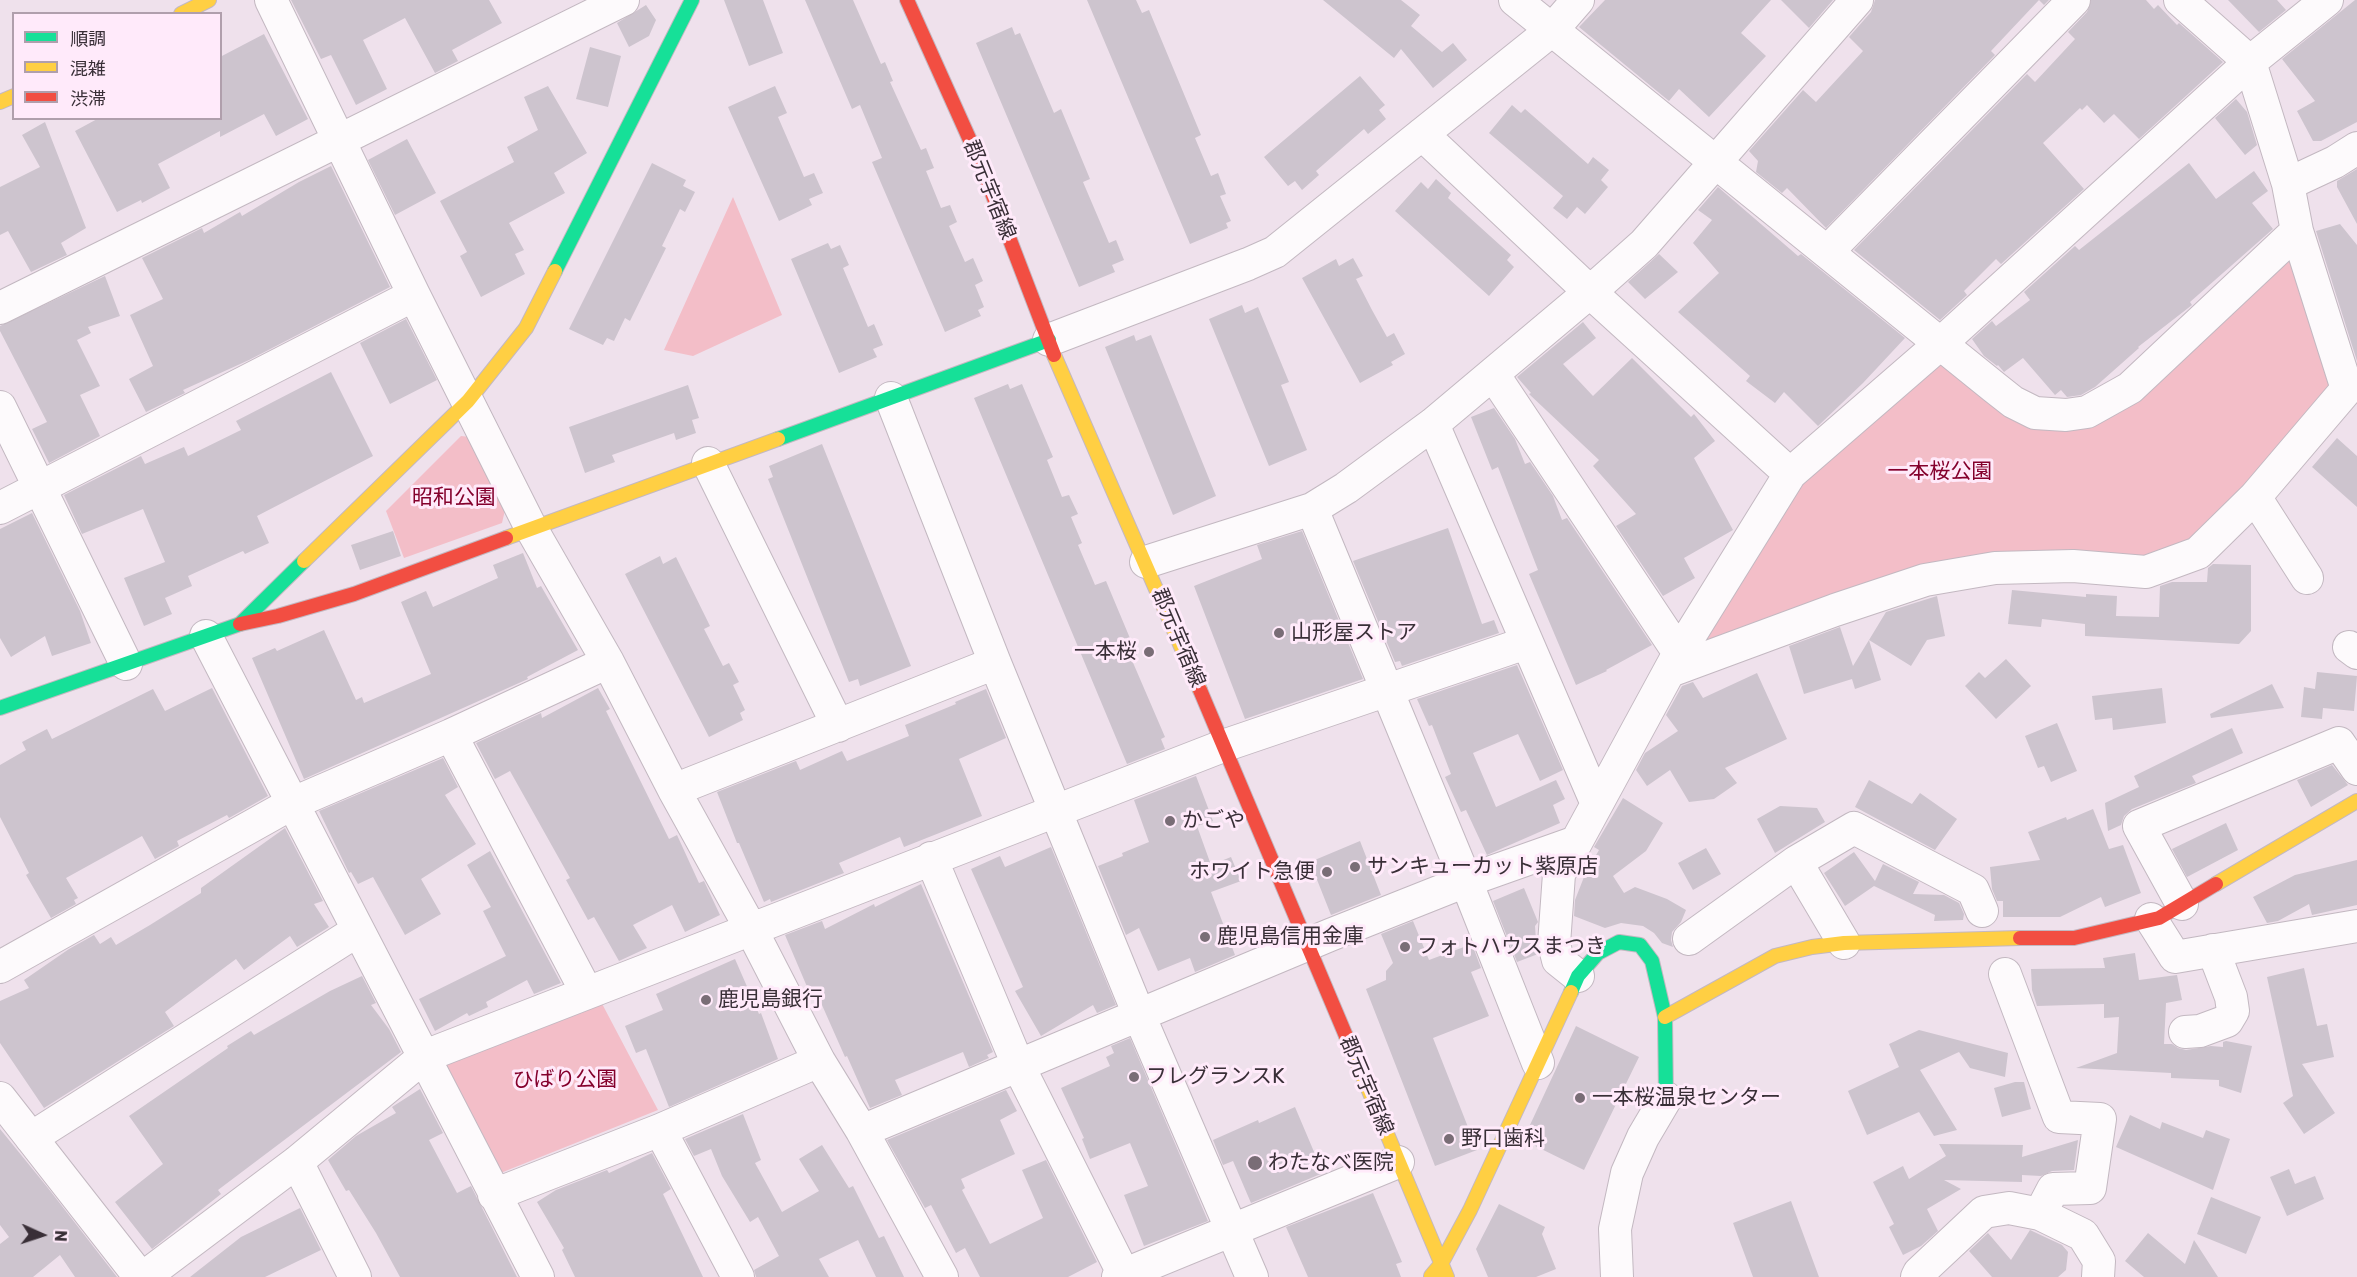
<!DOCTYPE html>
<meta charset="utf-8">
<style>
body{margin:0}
#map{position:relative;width:2357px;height:1277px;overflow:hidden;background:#efe1ec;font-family:Rubik,"Noto Sans JP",sans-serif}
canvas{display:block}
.legend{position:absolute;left:12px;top:12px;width:210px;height:108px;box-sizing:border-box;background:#ffeafa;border:2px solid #b09fac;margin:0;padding:8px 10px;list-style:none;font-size:18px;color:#392f37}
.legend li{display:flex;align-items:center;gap:12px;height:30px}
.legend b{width:30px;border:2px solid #b09fac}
.north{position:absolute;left:12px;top:1205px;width:60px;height:60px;-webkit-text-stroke:4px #ffeafa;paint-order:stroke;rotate:93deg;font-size:16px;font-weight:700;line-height:24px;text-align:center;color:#392f37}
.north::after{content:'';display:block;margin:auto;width:21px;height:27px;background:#392f37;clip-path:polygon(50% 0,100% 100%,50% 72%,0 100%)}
</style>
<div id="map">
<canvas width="2357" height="1277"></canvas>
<ul class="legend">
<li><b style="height:8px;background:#16e098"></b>順調</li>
<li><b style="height:8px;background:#ffcf43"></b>混雑</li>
<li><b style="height:8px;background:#f24e42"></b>渋滞</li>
</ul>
<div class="north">N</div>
</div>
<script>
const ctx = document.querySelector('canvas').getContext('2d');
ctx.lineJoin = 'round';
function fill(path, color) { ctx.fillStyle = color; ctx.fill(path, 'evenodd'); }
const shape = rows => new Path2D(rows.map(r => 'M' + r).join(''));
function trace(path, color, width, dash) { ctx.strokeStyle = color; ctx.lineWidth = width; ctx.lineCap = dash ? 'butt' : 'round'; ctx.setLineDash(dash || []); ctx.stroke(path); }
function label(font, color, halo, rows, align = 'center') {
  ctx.font = font + ' Rubik,"Noto Sans JP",sans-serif'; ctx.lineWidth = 6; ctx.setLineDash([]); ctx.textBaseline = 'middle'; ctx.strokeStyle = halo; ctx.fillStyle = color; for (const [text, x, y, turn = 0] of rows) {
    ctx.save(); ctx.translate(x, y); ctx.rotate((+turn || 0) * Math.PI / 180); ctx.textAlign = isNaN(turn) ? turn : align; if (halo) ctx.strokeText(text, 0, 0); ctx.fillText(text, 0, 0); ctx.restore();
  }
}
const green = shape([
 [733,197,782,315,693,356,664,350],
 [2285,254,2297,256,2337,388,2195,542,2142,560,2039,550,1931,566,1705,649,1697,641,1801,475,1931,360,2062,425],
 [461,436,470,437,505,510,502,523,404,558,386,511],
 [599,998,658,1110,498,1174,444,1065]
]);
const building = shape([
 [291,0,489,0,502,23,452,50,458,61,435,73,405,18,363,40,387,89,356,105,331,55,321,59],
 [724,0,763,0,783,53,749,66],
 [805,0,853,0,881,64,885,62,893,81,890,82,921,150,926,148,934,168,926,171,941,208,950,205,957,222,949,226,965,262,973,258,983,281,975,285,984,307,978,310,981,316,945,332,872,162,882,158,860,105,852,109],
 [1087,0,1136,0,1142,13,1149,10,1201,135,1195,138,1211,176,1218,173,1226,194,1220,196,1231,221,1226,223,1228,228,1190,244],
 [1323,0,1401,0,1420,15,1411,26,1442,52,1453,43,1467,60,1433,88,1401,49,1394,58],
 [1605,0,1771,0,1741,33,1766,56,1709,117,1679,89,1669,101,1579,27],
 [1781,0,1833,0,1809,28],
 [1875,0,2049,0,2044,5,2039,0,1991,51,1995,55,1826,228,1787,188,1782,193,1756,172,1758,161,1749,151,1803,90,1816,102,1863,51,1849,37,1871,12],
 [2091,0,2146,0,2154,9,2158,5,2177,25,2179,23,2223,62,2139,139,2114,114,2104,123,2087,105,2082,110,2080,108,2043,143,2084,189,2001,264,1996,259,1964,291,1967,295,1940,320,1854,250,2027,74,2035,82,2075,39,2068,32,2087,12],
 [2228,0,2277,0,2286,10,2259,32],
 [2355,0,2357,0,2357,122,2321,141,2313,141,2297,111,2315,101,2282,59],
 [646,5,656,20,649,36,629,47,617,23],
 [1012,27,1015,35,1020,33,1054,113,1061,109,1090,179,1083,182,1109,243,1116,240,1124,260,1112,265,1115,272,1079,287,976,43],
 [264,34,308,119,276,136,264,114,220,137,220,131,158,164,170,188,142,203,141,200,117,212,75,131,99,118,220,118,220,57],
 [590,47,621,56,608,107,576,99],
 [1360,76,1385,105,1379,110,1386,119,1368,134,1364,129,1316,171,1319,175,1302,190,1295,181,1288,186,1264,157],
 [548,86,587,153,554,173,565,193,509,223,524,250,515,254,525,274,481,297,460,256,467,252,440,201,514,162,507,147,538,130,524,97],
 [775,86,787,113,778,117,804,177,814,173,823,193,809,199,812,205,779,221,728,107],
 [2236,99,2247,112,2257,145,2245,155,2215,118],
 [1512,105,1521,113,1525,109,1588,164,1593,157,1609,170,1601,180,1608,187,1585,214,1577,207,1567,219,1553,208,1563,196,1489,133],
 [45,122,86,228,61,243,67,255,31,272,8,231,0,235,0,187,40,167,22,135],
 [407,139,436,193,395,215,368,160],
 [652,163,686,180,683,186,695,192,685,212,680,209,662,246,666,248,630,321,625,318,614,341,607,338,603,345,569,329],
 [2189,163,2216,199,2254,171,2268,191,2252,203,2273,229,2190,302,2192,305,2138,347,2139,348,2095,387,2081,395,2067,397,2061,390,2055,395,2023,358,2004,372,1998,365,1997,366,1984,356,1972,339,1992,321,1996,326,2030,300,2024,292,2075,246,2079,250],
 [331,166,390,287,249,360,183,390,185,393,146,412,129,379,153,366,130,315,163,299,142,258,202,228,204,233,240,212,242,216,299,182],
 [2357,169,2357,224,2337,187,2337,181],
 [1436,179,1451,193,1448,198,1511,255,1507,260,1514,267,1489,296,1395,211,1421,182,1428,189],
 [1718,187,1798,256,1801,254,1905,338,1863,383,1818,426,1784,392,1775,403,1746,381,1750,376,1678,312,1719,273,1693,243,1712,220,1698,210],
 [2340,224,2357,245,2357,361,2316,231],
 [828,243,831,249,840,245,849,265,843,268,868,327,874,324,883,345,873,349,877,357,839,373,791,259],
 [1659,254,1678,272,1645,299,1628,282],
 [1353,258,1363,276,1356,279,1372,310,1387,337,1394,333,1405,354,1391,362,1393,365,1360,383,1302,278,1336,259,1339,266],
 [105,276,120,316,88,327,91,333,77,340,100,386,80,395,100,436,49,463,32,429,47,422,0,331,0,326],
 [1242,305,1245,313,1258,307,1289,382,1281,385,1307,450,1269,466,1209,319],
 [406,319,437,380,390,404,360,343],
 [1583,322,1596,338,1563,364,1593,396,1632,358,1691,417,1694,414,1715,441,1694,458,1733,530,1684,558,1695,578,1663,596,1616,526,1636,514,1593,466,1599,460,1529,394,1531,393,1517,377],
 [1134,335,1136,341,1151,335,1216,496,1173,515,1105,347],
 [331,372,373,456,257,516,269,543,245,554,243,551,188,576,192,586,165,598,172,614,144,626,124,578,165,562,143,509,82,534,64,495,141,456,145,464,184,447,188,456,241,430,236,421],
 [1008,384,1010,389,1022,384,1053,457,1047,460,1062,497,1069,495,1078,514,1071,517,1082,543,1078,545,1095,585,1106,581,1137,655,1131,658,1165,737,1161,739,1165,749,1127,764,974,398],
 [688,385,699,418,692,420,696,433,676,440,674,433,612,455,615,462,585,473,569,427],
 [1494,408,1515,439,1525,464,1530,462,1553,496,1562,520,1567,518,1652,645,1606,670,1607,671,1576,685,1529,574,1538,570,1498,467,1492,470,1471,417],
 [2337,438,2357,456,2357,507,2312,467],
 [822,444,911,666,860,686,858,679,849,682,768,479,773,477,769,466],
 [32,513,80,611,91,643,52,656,45,636,11,657,0,638,0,529],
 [1448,528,1482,624,1494,620,1499,633,1402,666,1400,661,1395,662,1353,561],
 [393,531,401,556,360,570,351,545],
 [1302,531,1363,679,1245,719,1194,586,1262,559,1257,545],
 [523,553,537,588,541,586,578,650,527,677,528,679,304,779,252,658,275,648,277,651,324,630,356,700,362,697,364,703,431,674,401,602,426,591,433,607,498,578,493,565],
 [660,556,663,564,676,557,710,626,704,629,723,666,729,663,739,682,733,685,745,710,740,713,743,720,709,737,625,574],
 [2213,564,2251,565,2251,631,2239,644,2085,636,2085,624,2042,619,2041,627,2008,624,2012,590,2086,597,2086,594,2117,596,2116,616,2159,617,2160,586,2172,582,2207,582,2208,568],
 [1937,596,1945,636,1927,640,1911,666,1869,640,1886,612],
 [1840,627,1853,666,1869,640,1881,680,1855,689,1852,679,1804,694,1789,646],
 [2006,659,2031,686,1996,719,1965,686,1979,672,1985,678],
 [1517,665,1563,770,1540,781,1518,734,1473,753,1496,807,1556,780,1565,799,1553,805,1560,823,1487,855,1466,810,1461,812,1445,777,1451,774,1432,725,1429,726,1417,699],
 [2317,672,2357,676,2354,711,2323,708,2322,719,2301,717,2304,687,2315,689],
 [1757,673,1787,739,1725,768,1737,783,1714,799,1689,802,1670,770,1647,786,1636,770,1645,753,1678,731,1666,715,1682,686,1693,682,1703,698],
 [2272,684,2284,708,2211,718,2210,714],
 [212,688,268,796,229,818,227,815,177,841,179,846,155,859,142,836,66,878,78,898,74,900,76,904,51,918,26,875,29,873,0,817,0,765,26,750,22,742,47,729,52,739,153,689,165,711],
 [598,688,610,709,606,711,669,839,677,835,699,883,704,881,720,915,685,932,672,905,633,925,647,948,619,961,594,917,588,920,566,880,570,878,510,771,495,779,476,743,541,713,542,718],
 [2162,688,2166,723,2113,730,2112,718,2095,720,2092,696],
 [986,689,1006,738,959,759,982,816,904,847,900,837,839,863,844,873,771,902,770,899,764,902,739,843,737,843,717,792,796,761,800,770,842,751,847,761,909,736,905,725,956,704,955,702],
 [2057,723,2077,771,2051,782,2044,766,2038,768,2025,736],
 [2232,728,2243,753,2192,776,2196,783,2132,809,2124,816,2121,825,2108,831,2105,803,2139,787,2134,776],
 [443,758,458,787,445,795,476,844,421,879,441,914,405,935,373,877,358,884,351,872,349,873,319,811],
 [2332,765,2348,785,2311,807,2297,780],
 [1196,776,1213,821,1197,826,1211,865,1231,857,1241,881,1211,892,1235,955,1195,972,1190,958,1158,971,1139,928,1126,935,1098,866,1123,856,1122,853,1149,842,1134,800],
 [1869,780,1912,804,1920,793,1957,819,1935,850,1855,807],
 [1623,798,1663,823,1646,851,1613,876,1624,893,1635,887,1667,899,1686,910,1681,922,1672,932,1671,940,1673,947,1662,943,1654,933,1643,926,1621,923,1605,928,1574,916,1575,900,1584,877,1584,869,1588,869,1599,850,1594,847],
 [1780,806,1817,808,1825,822,1775,853,1757,819],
 [2093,809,2109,849,2123,845,2141,893,2105,907,2101,897,2060,917,2003,917,2003,901,1997,901,1992,889,1990,867,2040,860,2028,832,2066,817,2067,820],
 [2226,823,2238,850,2187,877,2172,849],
 [285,828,323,901,314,904,329,927,297,947,290,936,244,970,236,959,165,1012,174,1026,44,1108,0,1043,0,1001,29,988,24,980,69,949,94,935,100,944,111,937,116,945,150,925,201,893,201,888],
 [1360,841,1381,895,1331,915,1310,862],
 [1051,847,1116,1005,1097,1013,1093,1005,1041,1036,1015,991,1023,987,971,869,1000,856,1005,867],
 [1706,848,1721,874,1693,890,1678,863],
 [490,851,561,983,534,994,527,980,486,1002,488,1007,469,1016,467,1013,435,1031,419,999,506,956,483,911,491,907,467,865],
 [1854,852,1875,881,1883,864,1919,882,1913,894,1944,895,1959,903,1964,914,1963,920,1934,921,1935,915,1874,886,1845,906,1824,873],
 [2357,860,2357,905,2312,915,2309,904,2278,921,2267,923,2253,897,2295,875],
 [921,884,993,1052,987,1055,989,1058,969,1067,963,1052,895,1080,902,1095,870,1108,847,1056,845,1057,814,987,808,989,785,935,822,921,825,929,874,904,875,907],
 [1524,888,1538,922,1535,926,1536,940,1534,941,1538,954,1517,962,1493,901],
 [1413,921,1429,960,1472,944,1481,968,1471,972,1489,1016,1433,1038,1477,1150,1435,1166,1366,989,1386,980,1386,971,1393,963,1381,934],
 [2135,953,2139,980,2177,975,2182,1000,2166,1003,2164,1044,2172,1044,2178,1048,2186,1050,2211,1046,2223,1047,2223,1042,2226,1041,2252,1046,2241,1093,2219,1086,2219,1080,2171,1078,2171,1073,2076,1068,2117,1053,2119,1017,2104,1018,2104,1004,2037,1006,2032,990,2031,969,2105,968,2103,958],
 [735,959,759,1014,761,1013,778,1059,669,1107,646,1049,636,1053,625,1026,663,1010,656,994],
 [2304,968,2317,1026,2327,1024,2334,1057,2302,1064,2335,1113,2304,1134,2283,1103,2293,1096,2267,977],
 [362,976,376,1003,371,1005,389,1029,401,1052,218,1190,221,1194,152,1249,115,1202,163,1164,129,1116,228,1048,227,1046,251,1031,254,1035,330,991],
 [1576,1026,1639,1057,1584,1170,1523,1140],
 [1919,1030,2008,1053,2005,1077,1970,1068,1959,1052,1920,1070,1957,1130,1934,1136,1919,1112,1867,1135,1848,1091,1899,1067,1889,1044],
 [1130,1038,1208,1221,1144,1246,1124,1195,1148,1186,1130,1143,1090,1159,1082,1139,1084,1138,1061,1088,1110,1066,1106,1057,1114,1053,1111,1046],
 [2015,1082,2024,1082,2031,1109,2002,1117,1994,1088],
 [420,1089,443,1133,429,1140,457,1193,471,1186,517,1277,400,1277,376,1233,349,1190,346,1191,328,1160,356,1136,396,1113,392,1107],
 [1006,1090,1017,1111,1000,1120,1015,1154,961,1179,965,1188,962,1190,990,1244,1043,1218,1022,1170,1046,1160,1097,1262,1068,1277,980,1277,965,1248,956,1253,931,1205,925,1208,887,1140],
 [1295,1107,1323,1173,1251,1203,1233,1161,1223,1165,1213,1140,1258,1120,1259,1123],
 [743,1114,761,1160,755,1163,782,1212,819,1191,799,1159,822,1145,849,1188,853,1186,879,1238,884,1236,904,1277,876,1277,858,1240,819,1259,829,1277,756,1277,754,1270,779,1256,758,1217,750,1222,722,1176,711,1149,694,1156,685,1139],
 [2130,1115,2160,1129,2162,1122,2203,1138,2206,1130,2230,1139,2213,1190,2116,1147],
 [0,1129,48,1188,117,1277,75,1277,60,1255,33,1277,0,1277,0,1244,9,1237,0,1225],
 [2078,1140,2074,1170,2052,1171,2041,1176,2022,1175,2022,1182,1944,1180,1961,1189,1927,1209,1938,1231,1921,1246,1903,1255,1889,1227,1894,1224,1873,1182,1903,1166,1909,1179,1946,1156,1939,1144,2023,1145,2022,1157],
 [652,1153,671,1189,663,1194,703,1277,575,1277,562,1250,564,1248,537,1202,556,1190,607,1170,609,1173],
 [2289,1169,2295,1184,2315,1176,2324,1199,2287,1216,2270,1177],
 [1373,1193,1402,1262,1396,1264,1401,1277,1308,1277,1286,1227],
 [2211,1197,2261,1217,2246,1254,2197,1234],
 [1791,1201,1819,1277,1753,1277,1733,1223],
 [1499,1204,1545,1227,1542,1234,1556,1269,1536,1277,1488,1277,1476,1249],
 [300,1208,321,1250,265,1277,190,1277,241,1237],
 [2030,1230,2062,1245,2068,1252,2066,1270,2058,1277,1992,1277,1969,1251,1988,1233,2011,1260],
 [2148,1233,2185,1264,2194,1240,2218,1277,2144,1277,2125,1261]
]);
const street = shape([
 [271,0,414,295],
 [1515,0,1994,387,2013,402,2035,413,2066,415,2087,412,2130,388,2297,231],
 [1422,134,1590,292,1790,474],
 [2288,184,2335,162,2357,148],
 [1827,252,2074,0],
 [0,308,623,0],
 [1049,340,1248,264,1275,252,1552,30,1578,0],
 [1493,374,1679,653],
 [891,398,995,663,1139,1015,1252,1277],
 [0,407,126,664],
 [1433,424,1597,804],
 [708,463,838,726],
 [2255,497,2307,578],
 [0,508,414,295,531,528,608,662,674,790,751,929,819,1061,862,1131,942,1277],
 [1312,509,1466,881,1538,1063],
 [1146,562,1312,509,1346,488,1433,424,1590,292,1644,244,1857,0],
 [206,636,538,1277],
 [2349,647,2357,653],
 [1670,671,1835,610,1925,580,1995,568,2073,566,2146,572,2198,553,2255,497,2347,389,2297,231,2288,184,2250,62,2180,0],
 [451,735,587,993],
 [674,790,995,663],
 [931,858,1018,1065,1125,1277],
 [2182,904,2139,826,2339,743,2357,769],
 [2151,919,2175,957,2357,926],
 [1689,939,1796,862],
 [1844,943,1796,862,1854,828,1973,890,1982,911],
 [0,967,291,804,451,735,608,662],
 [2005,974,2059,1117,2100,1119,2090,1188,2053,1189,2040,1214],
 [1578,976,1558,960,1554,944,1559,874,1679,653,1790,474,1940,344,2250,62,2327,0],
 [2185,1032,2200,1031,2227,1021,2233,1011,2231,997,2213,950],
 [0,1098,140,1277],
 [660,1130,738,1277],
 [862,1131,1330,935,1466,881,1576,842],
 [31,1138,357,931],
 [297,1162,355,1277],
 [494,1195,660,1130,819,1061],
 [144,1277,297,1162,425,1056,1223,746,1526,643],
 [1118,1277,1398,1162],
 [1617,1277,1615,1229,1627,1173,1643,1137,1666,1098],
 [1917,1277,1919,1273,1984,1212,2009,1208,2040,1214,2083,1235,2099,1261,2098,1277]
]);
const fast = shape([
 [555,271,692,0],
 [778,439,1049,340],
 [0,708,240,624,304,561],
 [1571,992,1578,976,1598,953,1619,942,1640,945,1652,961,1665,1017,1666,1098]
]);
const slow = shape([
 [181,14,209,0],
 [0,102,14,96],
 [1054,355,1200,690],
 [506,538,778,439],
 [304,561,468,401,526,328,555,271],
 [2216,884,2357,801],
 [1665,1017,1775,956,1812,947,1844,943,2020,938],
 [1346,1036,1447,1277],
 [1431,1276,1441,1264,1470,1210,1571,992]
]);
const jam = shape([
 [907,0,982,167,1054,355],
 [240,624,278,616,354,594,506,538],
 [1200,690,1346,1036],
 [2020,938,2074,938,2159,918,2216,884]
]);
const markers = [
 [1279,633,6,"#796d76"],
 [1149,652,6,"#796d76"],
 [1170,821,6,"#796d76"],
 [1355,867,6,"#796d76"],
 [1327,872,6,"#796d76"],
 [1205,937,6,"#796d76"],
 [1405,947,6,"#796d76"],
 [706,1000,6,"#796d76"],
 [1134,1077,6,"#796d76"],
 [1580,1098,6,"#796d76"],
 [1449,1139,6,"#796d76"],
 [1255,1163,8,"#796d76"]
];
const streetNames = [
 ["郡元宇宿線",989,190,68],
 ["郡元宇宿線",1178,638,67],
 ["郡元宇宿線",1366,1086,67]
];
const parkNames = [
 ["一本桜公園",1940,472],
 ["昭和公園",454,498],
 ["ひばり公園",565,1080]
];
const poiNames = [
 ["山形屋ストア",1291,633],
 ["一本桜",1137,652,"right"],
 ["かごや",1182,821],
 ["サンキューカット紫原店",1367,867],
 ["ホワイト急便",1315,872,"right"],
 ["鹿児島信用金庫",1217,937],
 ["フォトハウスまつき",1417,947],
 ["鹿児島銀行",718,1000],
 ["フレグランスK",1146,1077],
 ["一本桜温泉センター",1592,1098],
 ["野口歯科",1461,1139],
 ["わたなべ医院",1268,1163]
];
fill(green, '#f3bec8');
fill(building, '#cdc4ce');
trace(street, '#c3b8c1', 34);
trace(fast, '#c3b8c1', 16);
trace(slow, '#c3b8c1', 16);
trace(jam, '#c3b8c1', 16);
trace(street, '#fdfafc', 32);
trace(fast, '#16e098', 14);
trace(slow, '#ffcf43', 14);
trace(jam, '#f24e42', 14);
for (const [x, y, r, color] of markers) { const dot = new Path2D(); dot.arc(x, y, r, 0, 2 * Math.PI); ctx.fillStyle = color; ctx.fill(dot); trace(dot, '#ffeafa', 2); }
label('21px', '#392f37', '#ffeafa', streetNames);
label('21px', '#84002c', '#ffeafa', parkNames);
label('21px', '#392f37', '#ffeafa', poiNames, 'left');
</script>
